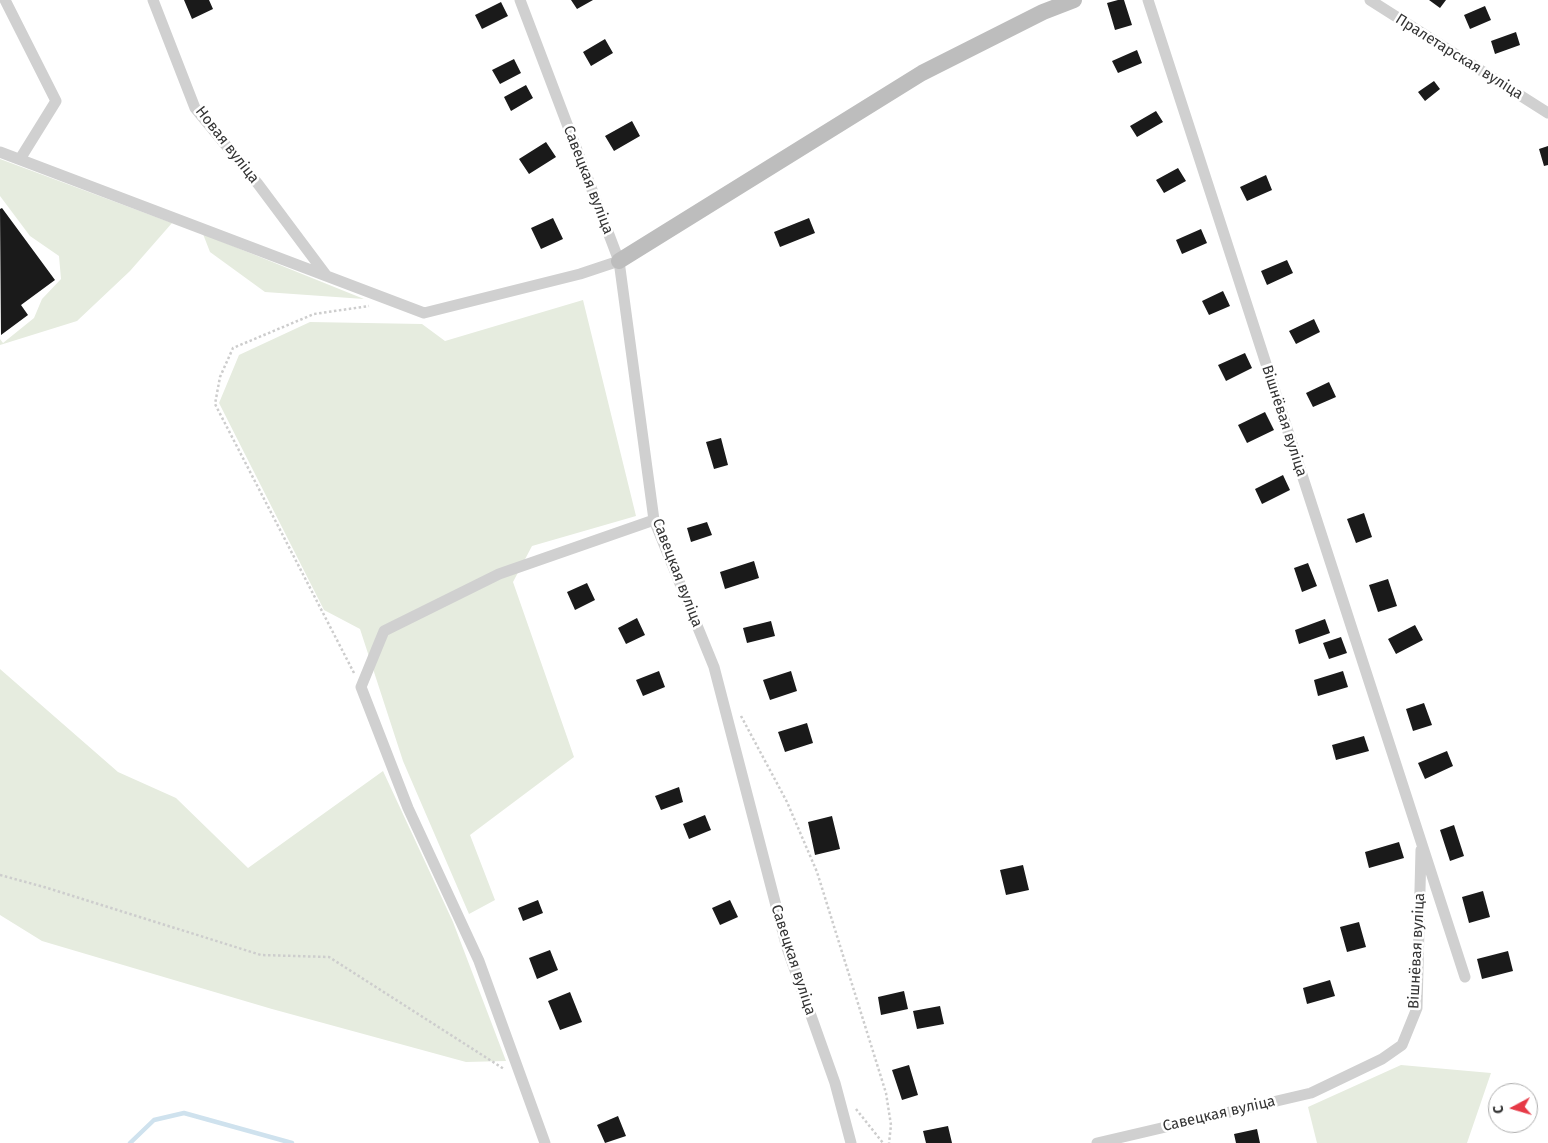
<!DOCTYPE html>
<meta charset="utf-8">
<style>
body{margin:0}
#map{position:relative;width:1548px;height:1143px;overflow:hidden;background:#fff;font-family:"Fira Sans",sans-serif}
canvas{display:block}
.north{position:absolute;left:1488px;top:1083px;width:50px;height:50px;box-sizing:border-box;background:#fff;border:1px solid #adadad;border-radius:50%;rotate:264deg;font-size:14px;font-weight:700;line-height:20px;text-align:center;color:#333}
.north::after{content:'';display:block;margin:auto;width:18px;height:22px;background:#e63946;clip-path:polygon(50% 0,100% 100%,50% 72%,0 100%)}
</style>
<div id="map">
<canvas width="1548" height="1143"></canvas>
<div class="north">С</div>
</div>
<script>
const ctx = document.querySelector('canvas').getContext('2d');
ctx.lineJoin = 'round';
function fill(path, color) { ctx.fillStyle = color; ctx.fill(path, 'evenodd'); }
const shape = rows => new Path2D(rows.map(r => 'M' + r).join(''));
function trace(path, color, width, dash) { ctx.strokeStyle = color; ctx.lineWidth = width; ctx.lineCap = dash ? 'butt' : 'round'; ctx.setLineDash(dash || []); ctx.stroke(path); }
function label(font, color, halo, rows, align = 'center') {
  ctx.font = font + ' "Fira Sans",sans-serif'; ctx.lineWidth = 5; ctx.setLineDash([]); ctx.textBaseline = 'middle'; ctx.strokeStyle = halo; ctx.fillStyle = color; for (const [text, x, y, turn = 0] of rows) {
    ctx.save(); ctx.translate(x, y); ctx.rotate((+turn || 0) * Math.PI / 180); ctx.textAlign = isNaN(turn) ? turn : align; if (halo) ctx.strokeText(text, 0, 0); ctx.fillText(text, 0, 0); ctx.restore();
  }
}
const green = shape([
 [0,159,172,223,130,271,77,321,0,345,0,339,3,343,34,318,42,299,61,279,59,256,30,236,0,196],
 [203,234,364,299,265,292,210,252],
 [583,300,636,516,532,546,513,582,574,757,470,835,495,900,469,914,403,761,360,629,324,610,219,403,239,355,310,322,422,324,445,341],
 [0,669,118,772,176,798,248,868,383,771,453,922,506,1061,466,1062,272,1009,42,941,0,915],
 [1401,1065,1491,1073,1467,1143,1317,1143,1308,1107]
]);
const stream = shape([
 [130,1143,154,1120,184,1113,292,1143]
]);
const building = shape([
 [184,0,209,0,213,9,192,19],
 [571,0,593,0,577,9],
 [1118,0,1124,0,1132,25,1115,30,1107,3],
 [1429,0,1446,0,1440,8],
 [501,2,508,16,482,29,475,15],
 [1485,6,1491,20,1470,29,1464,15],
 [1516,32,1520,45,1495,54,1491,41],
 [605,39,613,53,591,66,583,52],
 [1137,50,1142,63,1118,73,1112,61],
 [514,59,521,73,500,84,492,70],
 [1434,81,1440,89,1425,101,1418,92],
 [526,85,533,98,511,111,504,97],
 [1156,111,1163,122,1137,137,1130,126],
 [632,121,640,136,614,151,605,136],
 [546,142,556,157,529,174,519,159],
 [1548,146,1548,165,1544,166,1539,149],
 [1178,168,1186,181,1164,193,1156,180],
 [1266,175,1272,190,1247,201,1240,187],
 [2,208,55,280,21,305,28,315,1,335,0,209],
 [553,218,563,239,541,249,531,228],
 [809,218,815,233,780,247,774,232],
 [1201,229,1207,243,1182,254,1176,240],
 [1287,260,1293,273,1267,285,1261,271],
 [1223,291,1230,306,1209,315,1202,301],
 [1314,319,1320,332,1296,344,1289,331],
 [1245,353,1252,368,1226,381,1218,365],
 [1329,382,1336,397,1313,407,1306,393],
 [1265,412,1274,430,1247,443,1238,425],
 [721,438,728,465,714,469,706,442],
 [1283,475,1290,490,1262,504,1255,489],
 [1364,513,1372,537,1356,543,1347,519],
 [707,522,712,535,691,542,687,528],
 [754,561,759,578,725,589,720,572],
 [1308,563,1317,586,1302,592,1294,568],
 [1388,579,1397,606,1378,612,1369,585],
 [587,583,595,600,575,610,567,592],
 [637,618,645,635,626,644,618,628],
 [1325,619,1330,633,1299,644,1295,630],
 [771,621,775,636,747,643,743,628],
 [1415,625,1423,640,1396,654,1388,639],
 [1341,637,1347,653,1329,659,1323,643],
 [659,671,665,687,643,696,636,680],
 [791,671,797,691,770,700,763,680],
 [1343,671,1348,687,1318,696,1314,680],
 [1424,703,1432,725,1413,731,1406,709],
 [807,723,813,743,785,752,778,732],
 [1364,736,1369,751,1336,760,1332,745],
 [1447,751,1453,766,1425,779,1418,763],
 [679,787,683,802,661,810,655,796],
 [705,815,711,830,689,839,683,824],
 [832,816,840,849,815,855,808,822],
 [1454,825,1464,856,1450,861,1440,830],
 [1399,842,1404,858,1369,868,1365,852],
 [1023,865,1029,890,1006,895,1000,870],
 [1483,891,1490,917,1469,923,1462,897],
 [538,900,543,913,523,921,518,908],
 [730,900,738,917,720,925,712,908],
 [1359,922,1366,947,1347,952,1340,927],
 [550,950,558,970,537,979,529,958],
 [1508,951,1513,971,1482,979,1477,959],
 [1330,980,1335,996,1307,1004,1303,988],
 [904,991,908,1009,881,1015,878,997],
 [570,992,582,1022,560,1030,548,1001],
 [940,1006,944,1024,917,1029,913,1011],
 [909,1065,918,1095,902,1100,892,1070],
 [618,1116,626,1136,605,1143,597,1125],
 [948,1126,952,1143,926,1143,923,1131],
 [1257,1129,1260,1143,1236,1143,1234,1134]
]);
const path = shape([
 [354,673,215,404,220,377,233,348,314,314,369,306],
 [741,716,787,802,817,872,886,1093,891,1125,889,1143],
 [0,875,44,887,261,955,329,957,504,1069],
 [856,1109,883,1143]
]);
const street = shape([
 [5,0,56,101,20,159],
 [153,0,195,108,258,184,326,275],
 [520,0,619,261,654,520,714,667,787,948,835,1083,851,1143],
 [1148,0,1465,977],
 [1370,0,1548,113],
 [0,152,424,313,580,274,619,261],
 [545,1143,479,961,408,808,361,687,384,631,499,574,654,520],
 [1097,1143,1311,1093,1382,1059,1402,1045,1417,1008,1421,850]
]);
const secondary = shape([
 [619,261,922,73,1043,12,1074,0]
]);
const streetNames = [
 ["Пралетарская вуліца",1459,57,32],
 ["Новая вуліца",227,145,52],
 ["Савецкая вуліца",588,180,69],
 ["Вішнёвая вуліца",1284,421,72],
 ["Савецкая вуліца",677,573,69],
 ["Вішнёвая вуліца",1417,951,-87],
 ["Савецкая вуліца",793,960,72],
 ["Савецкая вуліца",1219,1114,-13]
];
fill(green, '#e6ecdf');
trace(stream, '#cfe2ee', 4.5);
fill(building, '#1a1a1a');
trace(path, '#cdcdcd', 2.5, [2.5, 2.5]);
trace(street, '#d0d0d0', 11);
trace(secondary, '#bdbdbd', 16);
label('15px', '#333', '#fff', streetNames);
</script>
